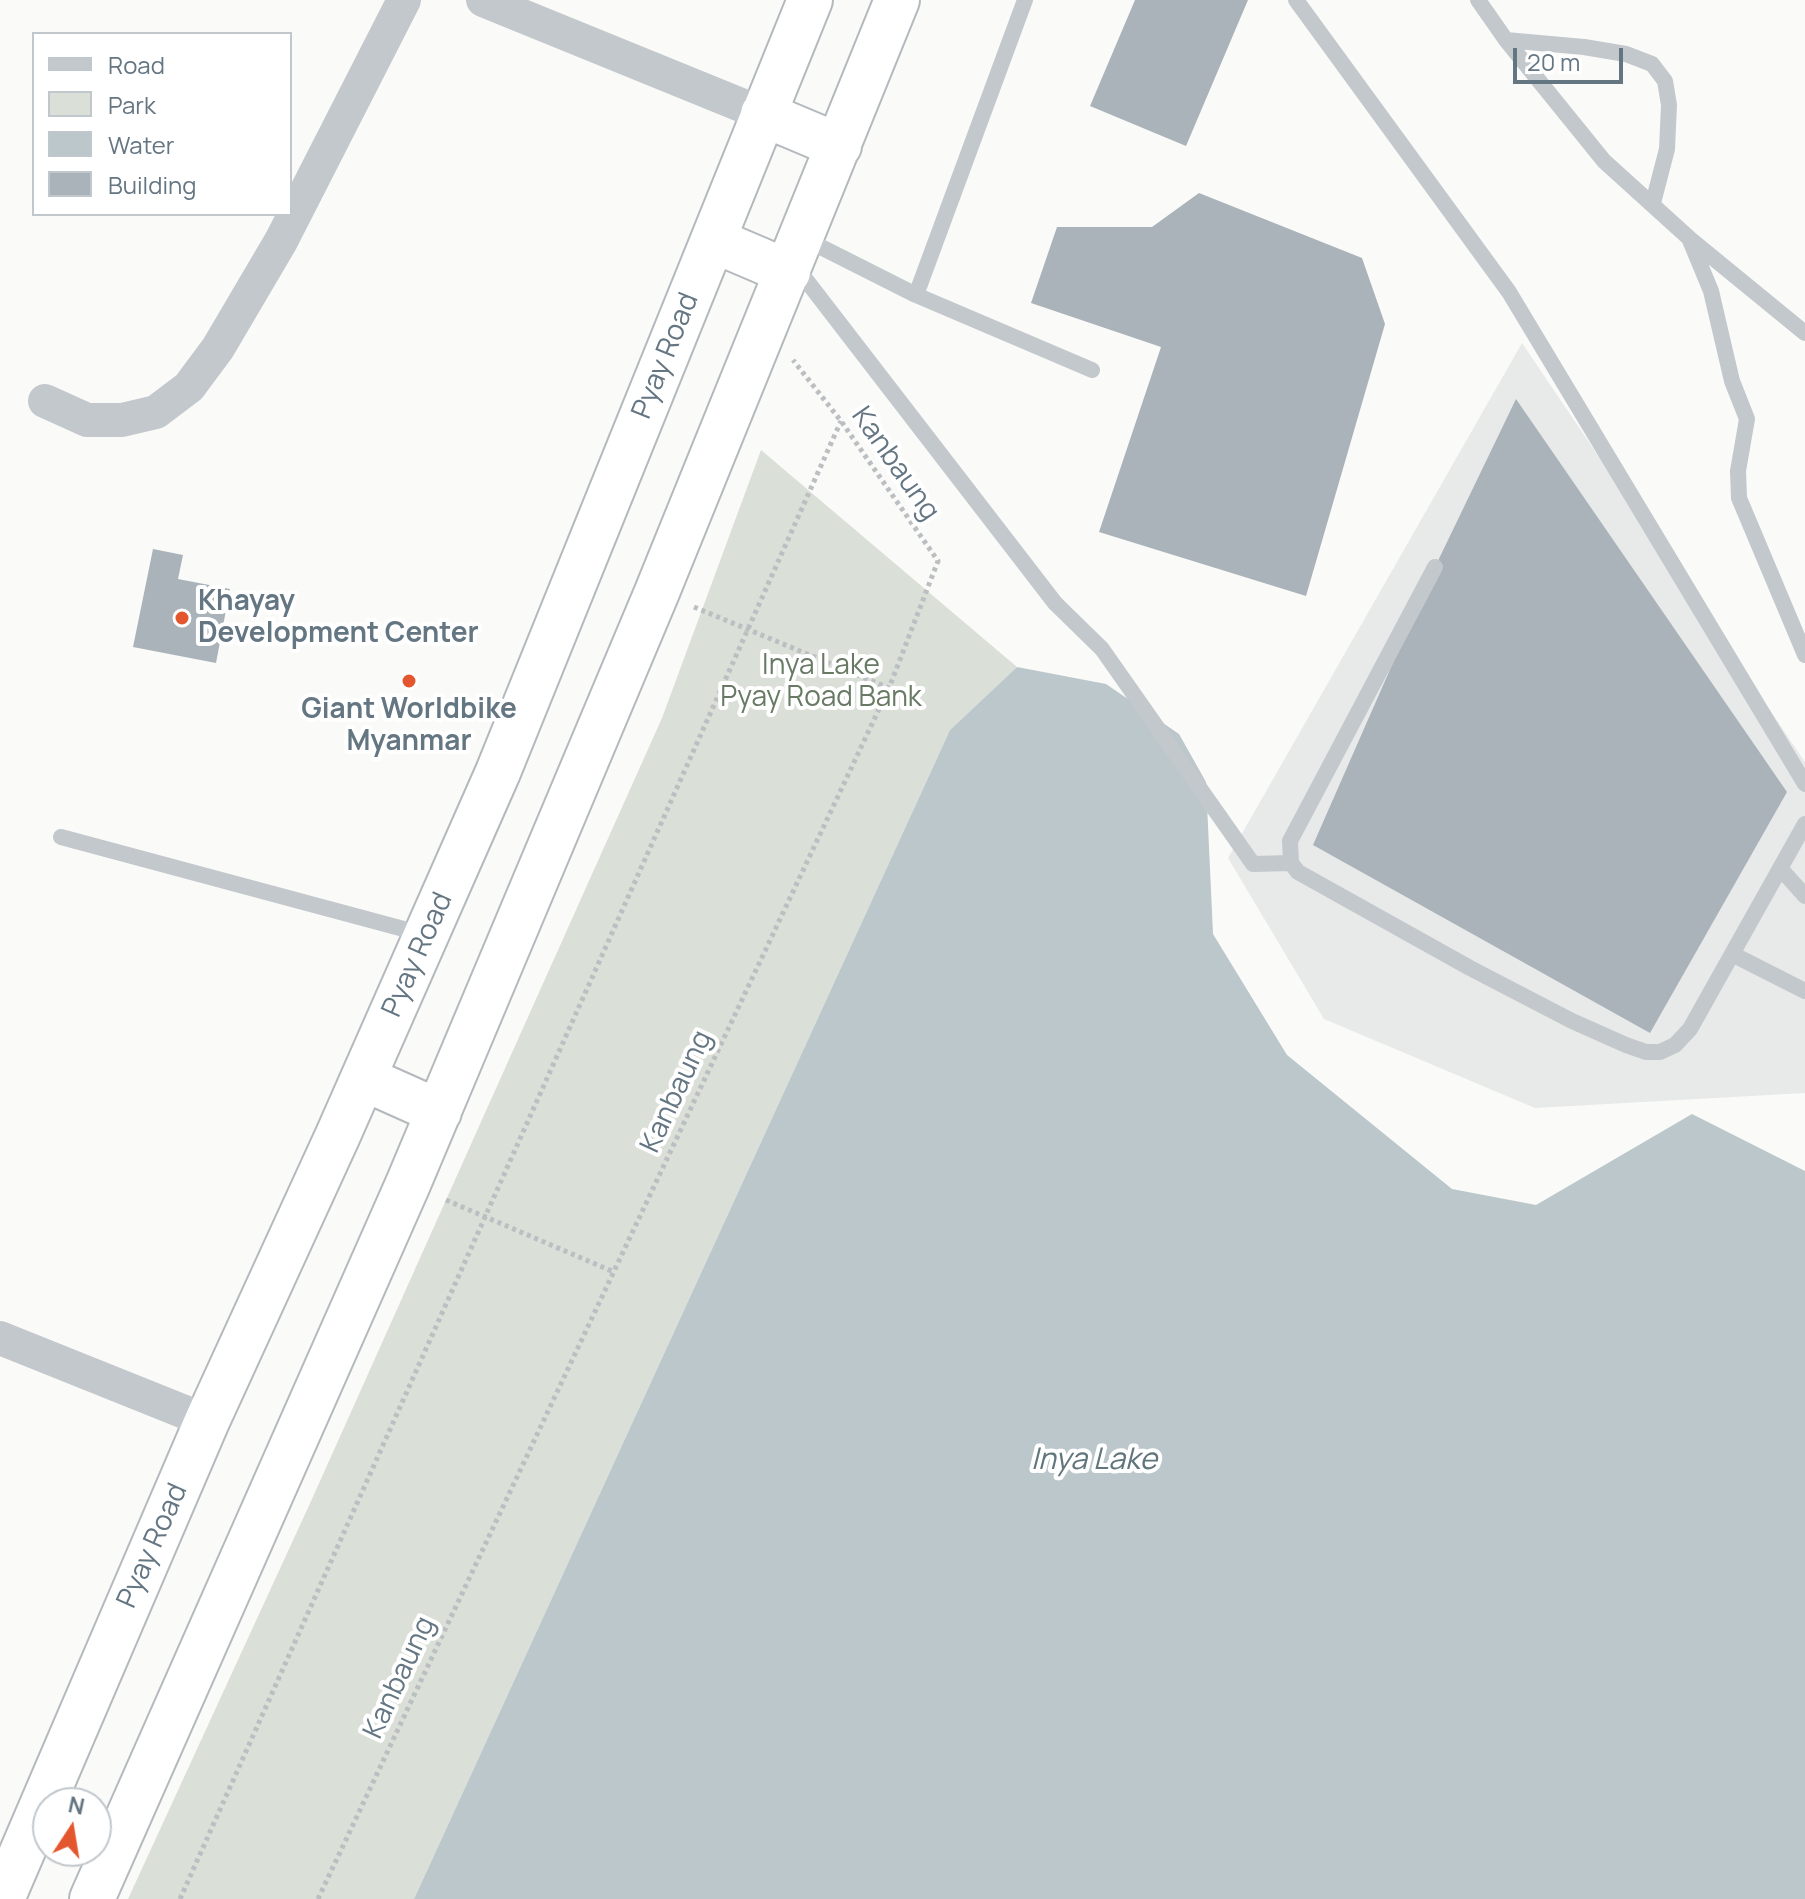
<!DOCTYPE html>
<style>
body{margin:0}
#map{position:relative;width:1805px;height:1899px;overflow:hidden;background:#fafaf8;font-family:Manrope,sans-serif}
canvas{display:block}
.legend{position:absolute;left:32px;top:32px;width:260px;height:184px;box-sizing:border-box;background:#fff;border:2px solid #c1c8cd;margin:0;padding:10px 14px;list-style:none;font-size:24px;color:#657683}
.legend li{display:flex;align-items:center;gap:16px;height:40px}
.legend b{width:40px;border:2px solid #c1c8cd}
.north{position:absolute;left:32px;top:1787px;width:80px;height:80px;box-sizing:border-box;background:#fff;border:2px solid #c1c8cd;border-radius:50%;rotate:12deg;font-size:22px;font-weight:700;line-height:32px;text-align:center;color:#657683}
.north::after{content:'';display:block;margin:auto;width:28px;height:36px;background:#e4572e;clip-path:polygon(50% 0,100% 100%,50% 72%,0 100%)}
.scale{position:absolute;left:1513px;top:48px;width:110px;height:36px;box-sizing:border-box;border:4px solid #657683;border-top:0;padding-left:10px;font-size:24px;line-height:28px;white-space:nowrap;color:#657683;-webkit-text-stroke:6px #fff;paint-order:stroke}
</style>
<div id="map">
<canvas width="1805" height="1899"></canvas>
<ul class="legend">
<li><b style="height:10px;background:#c3c8cc"></b>Road</li>
<li><b style="height:22px;background:#dadfd7"></b>Park</li>
<li><b style="height:22px;background:#bbc7cb"></b>Water</li>
<li><b style="height:22px;background:#aab3b9"></b>Building</li>
</ul>
<div class="north">N</div>
<div class="scale">20 m</div>
</div>
<script>
const ctx = document.querySelector('canvas').getContext('2d');
ctx.lineJoin = 'round';
function fill(path, color) { ctx.fillStyle = color; ctx.fill(path, 'evenodd'); }
const shape = rows => new Path2D(rows.map(r => 'M' + r).join(''));
function trace(path, color, width, dash) { ctx.strokeStyle = color; ctx.lineWidth = width; ctx.lineCap = dash ? 'butt' : 'round'; ctx.setLineDash(dash || []); ctx.stroke(path); }
function label(font, color, halo, rows, align = 'center') {
  ctx.font = font + ' Manrope,sans-serif'; ctx.lineWidth = 8; ctx.setLineDash([]); ctx.textBaseline = 'middle'; ctx.strokeStyle = halo; ctx.fillStyle = color; for (const [text, x, y, turn = 0] of rows) {
    ctx.save(); ctx.translate(x, y); ctx.rotate((+turn || 0) * Math.PI / 180); ctx.textAlign = isNaN(turn) ? turn : align; if (halo) ctx.strokeText(text, 0, 0); ctx.fillText(text, 0, 0); ctx.restore();
  }
}
const built = shape([
 [1522,343,1805,762,1805,1093,1535,1108,1324,1019,1228,858]
]);
const green = shape([
 [761,450,1017,667,950,730,414,1899,128,1899,312,1499,662,718]
]);
const water = shape([
 [1017,667,1106,684,1179,734,1206,782,1213,934,1287,1055,1452,1189,1536,1205,1692,1114,1805,1171,1805,1899,414,1899,950,730]
]);
const building = shape([
 [1135,0,1248,0,1186,146,1090,106],
 [1199,193,1362,258,1385,324,1306,596,1099,532,1161,347,1031,303,1057,227,1152,227],
 [1516,399,1787,792,1650,1033,1313,845,1435,567],
 [153,549,183,555,178,579,230,589,216,663,133,647]
]);
const path = shape([
 [694,607,889,688],
 [446,1200,614,1272],
 [180,1899,841,421],
 [318,1899,889,688,938,561,841,421,793,360]
]);
const service = shape([
 [1296,0,1509,292,1805,784],
 [1478,0,1506,40,1604,161,1689,238,1711,291,1732,381,1747,419,1738,471,1739,498,1805,655],
 [1506,40,1584,47,1626,54,1652,64,1665,81,1669,105,1667,149,1653,203],
 [803,238,916,295,1092,370],
 [1690,239,1805,333],
 [796,267,1055,603,1102,649,1253,864,1291,863],
 [916,295,1025,0],
 [1435,567,1290,841,1291,863,1298,872,1470,968,1572,1021,1626,1045,1646,1052,1660,1052,1675,1045,1690,1029,1805,824],
 [61,837,426,935],
 [1780,868,1805,896],
 [1732,954,1805,991]
]);
const minor = shape([
 [483,0,763,114],
 [45,401,87,420,122,420,156,412,189,387,218,348,281,241,404,0],
 [0,1338,207,1421]
]);
const trunk = shape([
 [763,114,839,146],
 [713,240,788,272],
 [363,1078,439,1112],
 [2,1899,207,1421,338,1135,498,772,810,0],
 [92,1899,408,1184,657,592,897,0]
]);
const markers = [
 [182,618,8,"#e4572e"],
 [409,681,8,"#e4572e"]
];
const streetNames = [
 ["Pyay Road",666,356,-68],
 ["Kanbaung",895,464,55],
 ["Pyay Road",418,955,-66],
 ["Kanbaung",677,1092,-65],
 ["Pyay Road",153,1546,-66],
 ["Kanbaung",400,1678,-65]
];
const poiNames = [
 ["Khayay",198,602],
 ["Development Center",198,634],
 ["Giant Worldbike",409,710,"center"],
 ["Myanmar",409,742,"center"]
];
const parkNames = [
 ["Inya Lake",821,666],
 ["Pyay Road Bank",821,698]
];
const waterNames = [
 ["Inya Lake",1094,1461]
];
fill(built, '#e8e9e9');
fill(green, '#dadfd7');
fill(water, '#bbc7cb');
fill(building, '#aab3b9');
trace(trunk, '#b4b9bd', 48);
trace(path, '#bbbfc2', 5, [4, 4]);
trace(service, '#c3c8cc', 16);
trace(minor, '#c3c8cc', 34);
trace(trunk, '#fff', 44);
for (const [x, y, r, color] of markers) { const dot = new Path2D(); dot.arc(x, y, r, 0, 2 * Math.PI); ctx.fillStyle = color; ctx.fill(dot); trace(dot, '#fff', 3); }
label('28px', '#657683', '#fff', streetNames);
label('bold 28px', '#657683', '#fff', poiNames, 'left');
label('28px', '#687a64', '#fff', parkNames);
label('italic 30px', '#60757c', '#fff', waterNames);
</script>
